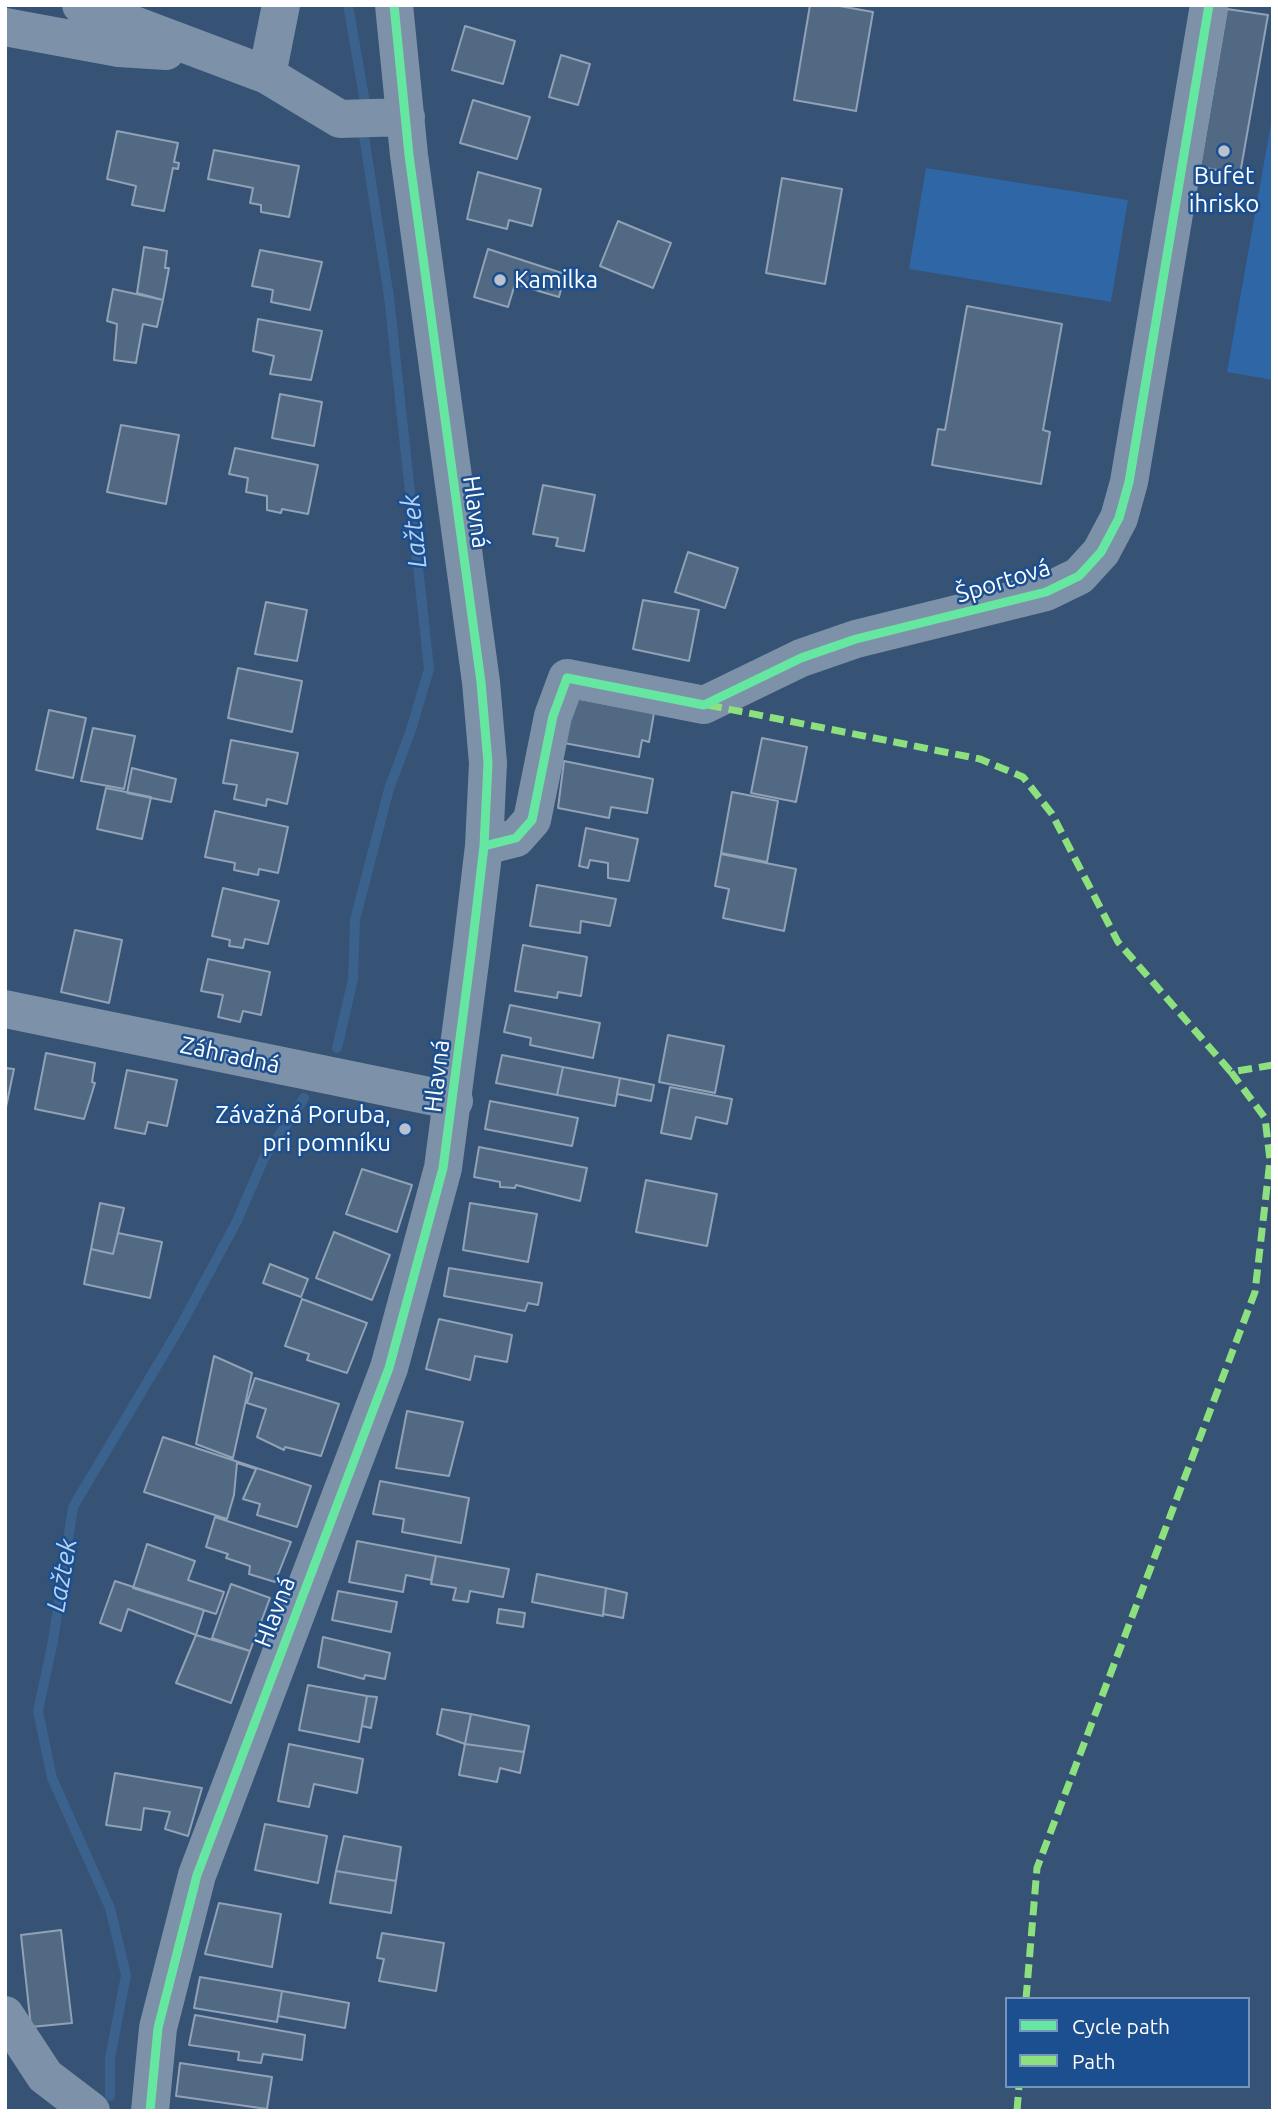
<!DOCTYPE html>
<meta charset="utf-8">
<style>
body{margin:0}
#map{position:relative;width:1278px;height:2116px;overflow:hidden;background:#365274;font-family:Ubuntu,sans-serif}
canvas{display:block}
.frame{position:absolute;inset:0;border:7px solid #fff;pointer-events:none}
.legend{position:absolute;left:1005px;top:1997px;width:245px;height:91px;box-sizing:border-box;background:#1b4f8f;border:2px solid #7695bc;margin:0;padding:9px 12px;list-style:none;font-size:21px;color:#fff}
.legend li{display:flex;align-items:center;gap:14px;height:35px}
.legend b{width:35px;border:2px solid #7695bc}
</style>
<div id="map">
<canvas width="1278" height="2116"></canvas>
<div class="frame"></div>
<ul class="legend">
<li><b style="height:9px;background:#66e7a1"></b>Cycle path</li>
<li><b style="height:9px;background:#8de07e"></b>Path</li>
</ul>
</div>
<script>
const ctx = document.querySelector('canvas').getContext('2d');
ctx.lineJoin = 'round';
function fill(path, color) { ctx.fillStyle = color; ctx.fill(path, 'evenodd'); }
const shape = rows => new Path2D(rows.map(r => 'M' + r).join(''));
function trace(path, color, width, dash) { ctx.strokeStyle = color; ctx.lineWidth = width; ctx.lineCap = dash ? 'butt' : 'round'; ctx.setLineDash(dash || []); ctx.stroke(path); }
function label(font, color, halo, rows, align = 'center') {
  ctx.font = font + ' Ubuntu,sans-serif'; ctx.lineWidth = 5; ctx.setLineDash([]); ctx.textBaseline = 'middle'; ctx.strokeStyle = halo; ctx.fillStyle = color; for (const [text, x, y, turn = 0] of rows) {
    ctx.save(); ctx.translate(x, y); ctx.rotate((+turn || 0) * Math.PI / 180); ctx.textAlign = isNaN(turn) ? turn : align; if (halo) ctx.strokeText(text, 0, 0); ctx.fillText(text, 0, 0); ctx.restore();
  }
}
const green = shape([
 [1273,112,1273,380,1227,372],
 [926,168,1128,200,1111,302,909,269]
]);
const stream = shape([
 [337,1048,353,979,355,920,389,789,411,730,429,669,389,297,364,136,366,108,348,5],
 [110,2096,110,2058,126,1975,110,1908,52,1778,38,1711,53,1641,73,1507,180,1327,237,1221,264,1158,304,1098]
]);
const building = shape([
 [810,5,834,5,873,12,856,111,794,100,810,5],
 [1227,9,1268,15,1240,174,1200,167,1227,9],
 [465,26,515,41,503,84,452,70,465,26],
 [561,55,590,64,578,105,549,97,561,55],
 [473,100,530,117,517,159,460,143,473,100],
 [117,131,178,143,174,162,179,163,178,169,173,168,164,211,132,205,136,186,107,179,117,131],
 [214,150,299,166,289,217,261,212,261,205,250,203,253,188,208,179,214,150],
 [478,172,541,189,532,226,509,220,507,229,467,219,478,172],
 [782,178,842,189,825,284,766,273,782,178],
 [618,221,671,243,653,288,600,266,618,221],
 [144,247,167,251,165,268,169,268,163,300,137,293,144,247],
 [488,249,565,274,559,297,515,284,508,307,474,297,488,249],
 [260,250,322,262,310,310,271,302,273,290,252,286,260,250],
 [113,289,163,300,157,327,143,324,136,363,114,360,117,324,107,321,113,289],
 [967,306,1062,324,1043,430,1050,432,1041,484,932,465,938,429,945,430,967,306],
 [258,319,322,331,311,380,270,374,274,356,253,351,258,319],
 [280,394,322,402,314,446,272,438,280,394],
 [121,425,179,435,166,504,107,492,121,425],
 [235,448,318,465,308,514,282,509,281,513,267,510,267,496,246,492,248,478,229,474,235,448],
 [543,485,595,495,584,551,556,546,558,538,533,534,543,485],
 [688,552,738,568,725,608,675,592,688,552],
 [643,600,699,610,689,661,633,649,643,600],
 [266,602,307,610,297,661,255,654,266,602],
 [238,668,302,681,292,732,228,718,238,668],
 [575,698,654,713,649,742,642,740,639,757,564,743,575,698],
 [49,710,86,718,73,778,36,770,49,710],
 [93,728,135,736,124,789,81,781,93,728],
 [762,738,807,747,796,802,751,793,762,738],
 [231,740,298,753,287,804,267,799,266,806,234,799,237,785,223,783,231,740],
 [564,761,653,779,647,813,611,807,609,818,558,808,564,761],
 [132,768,176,779,171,802,127,793,132,768],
 [106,788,151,797,142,839,97,829,106,788],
 [732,792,778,801,767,862,721,853,732,792],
 [215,811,288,827,278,873,259,869,258,875,234,870,235,863,205,857,215,811],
 [586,828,638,839,629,881,608,878,608,863,590,860,588,868,579,866,586,828],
 [721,854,796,869,784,931,723,918,729,889,715,886,721,854],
 [537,885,616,899,610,926,581,921,580,933,530,926,537,885],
 [223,888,279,901,268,944,245,939,243,948,229,946,230,940,212,936,223,888],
 [75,930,122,940,109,1003,61,992,75,930],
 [523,945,587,957,581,996,558,992,557,998,515,991,523,945],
 [208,959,270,972,261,1015,243,1011,240,1022,218,1017,223,995,201,991,208,959],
 [510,1005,600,1023,593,1058,530,1045,531,1038,504,1032,510,1005],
 [668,1035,724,1046,715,1093,659,1082,668,1035],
 [46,1053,95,1063,92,1082,95,1083,84,1119,35,1109,46,1053],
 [502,1055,563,1067,557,1095,496,1083,502,1055],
 [563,1067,620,1078,615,1106,557,1095,563,1067],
 [5,1068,14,1069,5,1112,5,1068],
 [127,1070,177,1080,167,1126,148,1122,145,1134,115,1128,127,1070],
 [620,1078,654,1085,651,1101,617,1094,620,1078],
 [670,1087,732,1099,727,1124,696,1117,691,1139,661,1133,670,1087],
 [490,1101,578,1118,572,1146,485,1129,490,1101],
 [479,1147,587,1168,580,1201,516,1185,515,1188,500,1187,500,1182,474,1177,479,1147],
 [362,1169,412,1185,397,1232,346,1214,362,1169],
 [646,1180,717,1194,707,1246,636,1232,646,1180],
 [100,1203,124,1208,113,1254,91,1249,100,1203],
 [470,1203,537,1214,528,1262,463,1250,470,1203],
 [334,1232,390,1255,372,1300,316,1278,334,1232],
 [118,1233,162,1242,150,1298,84,1284,91,1249,113,1254,118,1233],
 [270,1264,308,1279,301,1297,263,1283,270,1264],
 [449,1268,542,1283,538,1305,528,1303,525,1311,444,1296,449,1268],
 [302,1299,367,1323,347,1373,307,1360,309,1354,285,1346,302,1299],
 [439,1319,512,1335,507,1362,475,1356,470,1380,426,1369,439,1319],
 [214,1356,252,1373,233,1458,196,1444,214,1356],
 [255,1378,339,1404,321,1456,285,1447,284,1450,257,1437,266,1409,247,1403,255,1378],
 [407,1411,463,1422,449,1476,396,1468,407,1411],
 [163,1437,311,1486,297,1527,257,1515,260,1504,243,1499,256,1469,237,1463,234,1495,227,1519,144,1492,163,1437],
 [380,1481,469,1498,461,1543,402,1532,404,1519,373,1514,380,1481],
 [215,1517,291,1542,275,1582,249,1574,250,1566,226,1558,228,1554,206,1547,215,1517],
 [357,1541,436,1556,431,1580,406,1575,403,1592,349,1582,357,1541],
 [147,1544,195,1561,188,1580,224,1592,216,1614,133,1588,147,1544],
 [436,1556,509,1569,503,1597,470,1591,468,1602,453,1600,456,1588,431,1584,436,1556],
 [537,1574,606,1588,603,1616,532,1602,537,1574],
 [115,1581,204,1610,196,1635,128,1609,121,1631,100,1623,115,1581],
 [231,1584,270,1598,250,1651,212,1638,231,1584],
 [606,1588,627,1593,623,1618,603,1614,606,1588],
 [338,1591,397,1602,391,1632,332,1620,338,1591],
 [499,1609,525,1613,523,1627,497,1623,499,1609],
 [196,1635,250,1651,231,1703,176,1683,196,1635],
 [323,1637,390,1653,385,1679,365,1675,364,1679,318,1667,323,1637],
 [308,1685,367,1696,359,1742,299,1730,308,1685],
 [367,1696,377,1697,371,1728,362,1726,367,1696],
 [442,1709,471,1714,465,1744,437,1734,442,1709],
 [471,1714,529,1726,524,1752,465,1744,471,1714],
 [289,1744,363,1759,357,1793,314,1784,309,1807,278,1801,289,1744],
 [465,1744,524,1752,520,1773,500,1768,497,1782,459,1775,465,1744],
 [115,1773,202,1788,188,1836,165,1829,170,1812,144,1808,141,1830,106,1825,115,1773],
 [265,1824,327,1836,318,1883,255,1870,265,1824],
 [344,1836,401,1847,396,1881,336,1871,344,1836],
 [336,1871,396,1881,391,1913,330,1903,336,1871],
 [219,1903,281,1914,272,1967,205,1954,219,1903],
 [61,1930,72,2023,31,2027,21,1935,61,1930],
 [382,1933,444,1943,436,1991,379,1981,384,1959,377,1958,382,1933],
 [200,1977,282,1991,277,2022,194,2008,200,1977],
 [282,1991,349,2003,345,2028,278,2016,282,1991],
 [195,2015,305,2035,302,2060,263,2054,261,2063,238,2060,239,2052,189,2045,195,2015],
 [180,2063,272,2077,267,2109,176,2096,180,2063]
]);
const minor = shape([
 [81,5,267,75],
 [281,5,267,75,340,119,406,117],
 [5,27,119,48,166,51],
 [484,846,516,838,532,820,553,716,567,678,704,705,801,658,856,639,1046,592,1079,576,1101,552,1119,518,1129,482,1209,5],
 [5,1009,454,1101],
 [5,2015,45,2076,91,2111],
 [150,2111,158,2028,197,1875,389,1368,443,1168,472,947,484,846,488,763,481,682,409,155,394,5]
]);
const quiet = shape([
 [708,705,980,759,1023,777,1052,814,1118,942,1231,1072],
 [1026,1999,1037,1868,1255,1292,1270,1160,1265,1118,1231,1072,1273,1065],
 [1017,2111,1019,2086]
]);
const cycleway = shape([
 [484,846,516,838,532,820,553,716,567,678,704,705,801,658,856,639,1046,592,1079,576,1101,552,1119,518,1129,482,1209,5],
 [150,2111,158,2028,197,1875,389,1368,443,1168,472,947,484,846,488,763,481,682,409,155,394,5]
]);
const markers = [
 [1224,151,7,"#b9c2ce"],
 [500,280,7,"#b9c2ce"],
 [405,1129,7,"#b9c2ce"]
];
const poiNames = [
 ["Bufet",1224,176],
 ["ihrisko",1224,204],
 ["Kamilka",514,280,"left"],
 ["Závažná Poruba,",391,1115,"right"],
 ["pri pomníku",391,1143,"right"]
];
const streetNames = [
 ["Hlavná",476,512,82],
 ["Športová",1003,581,-17],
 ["Záhradná",230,1055,12],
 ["Hlavná",437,1076,-83],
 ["Hlavná",275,1612,-69]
];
const waterNames = [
 ["Lažtek",414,531,-96],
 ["Lažtek",62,1575,-80]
];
fill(green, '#2f66a5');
trace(stream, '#3b618d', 10);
fill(building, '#526984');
trace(building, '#92a2b6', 2);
trace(minor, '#7d92a8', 38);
trace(quiet, '#8de07e', 7, [14, 7]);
trace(cycleway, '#66e7a1', 9);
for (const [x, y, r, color] of markers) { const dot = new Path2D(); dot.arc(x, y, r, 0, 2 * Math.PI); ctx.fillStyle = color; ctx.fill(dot); trace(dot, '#1b4f8f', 2.5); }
label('24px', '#fff', '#1b4f8f', poiNames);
label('24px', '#fff', '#1b4f8f', streetNames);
label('italic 26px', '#b5d3f5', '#1b4f8f', waterNames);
</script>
